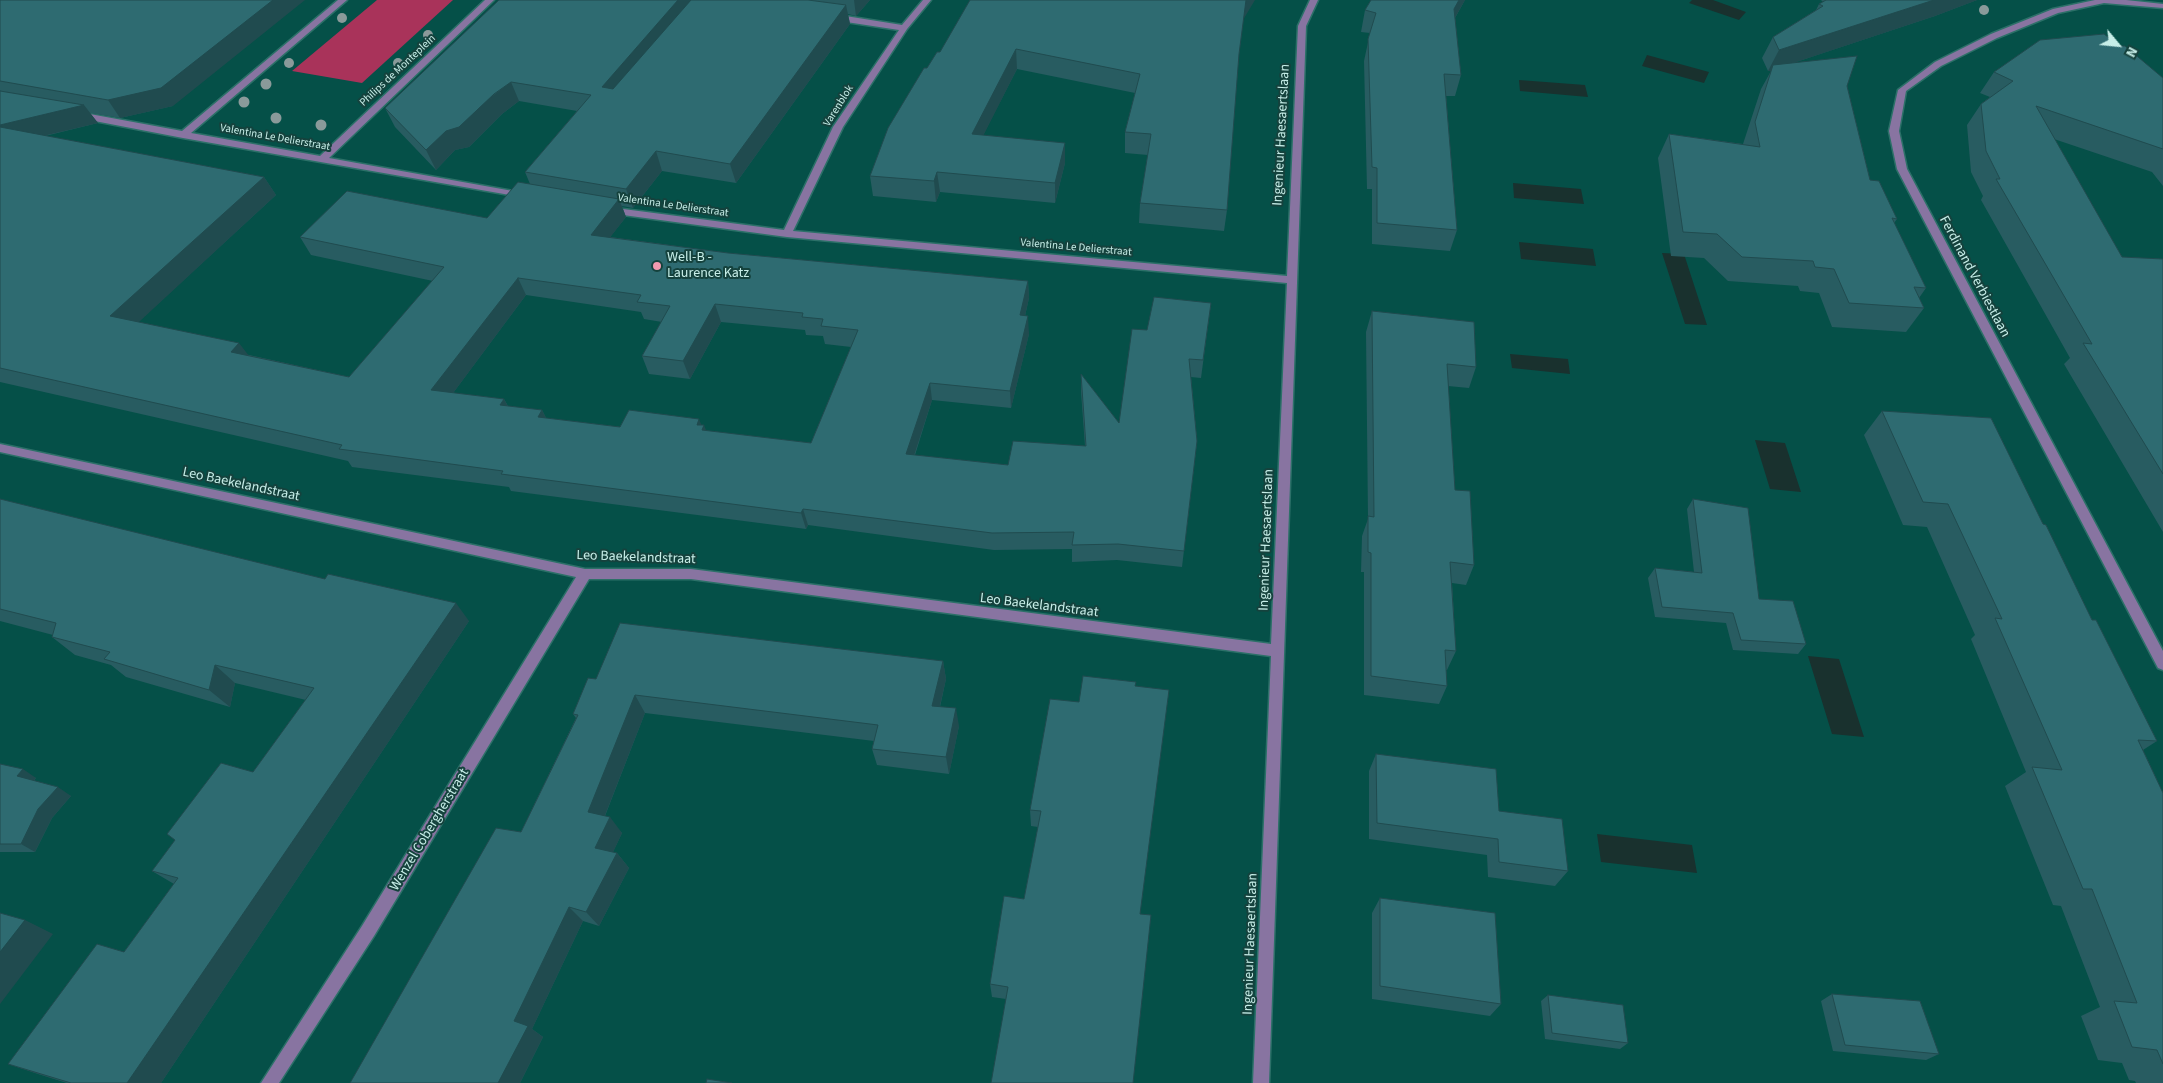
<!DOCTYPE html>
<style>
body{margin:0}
#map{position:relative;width:2163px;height:1083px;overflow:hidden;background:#055048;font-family:"Source Sans 3",sans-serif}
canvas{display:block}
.north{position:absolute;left:2093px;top:20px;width:50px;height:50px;-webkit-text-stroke:4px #15423d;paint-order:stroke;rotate:118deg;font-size:14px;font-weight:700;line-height:20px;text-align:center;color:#c7eee8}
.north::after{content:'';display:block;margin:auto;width:18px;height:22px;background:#c7eee8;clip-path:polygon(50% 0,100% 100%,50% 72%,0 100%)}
</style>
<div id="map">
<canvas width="2163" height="1083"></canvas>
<div class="north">N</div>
</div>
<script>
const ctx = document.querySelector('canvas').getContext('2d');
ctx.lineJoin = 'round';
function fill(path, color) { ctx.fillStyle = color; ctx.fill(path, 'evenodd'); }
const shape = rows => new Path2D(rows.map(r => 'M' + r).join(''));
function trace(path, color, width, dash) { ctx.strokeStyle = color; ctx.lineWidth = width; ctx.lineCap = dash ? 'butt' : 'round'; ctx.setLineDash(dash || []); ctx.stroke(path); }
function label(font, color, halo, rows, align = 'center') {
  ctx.font = font + ' "Source Sans 3",sans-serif'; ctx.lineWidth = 4; ctx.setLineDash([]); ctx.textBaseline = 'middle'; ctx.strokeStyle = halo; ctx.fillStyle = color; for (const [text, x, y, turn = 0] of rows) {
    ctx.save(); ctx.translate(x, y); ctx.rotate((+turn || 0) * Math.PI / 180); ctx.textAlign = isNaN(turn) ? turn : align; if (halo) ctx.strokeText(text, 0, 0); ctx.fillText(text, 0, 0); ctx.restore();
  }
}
const green = shape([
 [377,0,453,0,362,83,292,71]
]);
const water = shape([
 [1692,0,1713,0,1746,12,1739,20,1689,3],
 [1647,55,1709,72,1704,83,1642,66],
 [1519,80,1585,85,1588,97,1520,91],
 [1513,183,1581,189,1584,204,1514,198],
 [1519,242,1593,249,1596,266,1521,259],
 [1662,253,1684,254,1707,325,1685,324],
 [1510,354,1568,359,1570,374,1512,368],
 [1755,440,1785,443,1801,492,1770,489],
 [1808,656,1839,659,1864,737,1832,734],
 [1597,834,1692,845,1697,873,1601,862]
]);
const minor = shape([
 [338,0,347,0,191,133,320,156,485,0,494,0,329,158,524,193,527,194,527,198,183,138,79,118,74,115,79,112,182,131,338,0],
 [923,0,931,0,907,29,843,127,793,231,1287,276,1298,26,1310,0,1318,0,1306,26,1269,1083,1253,1083,1271,656,691,579,589,579,374,936,279,1083,261,1083,362,926,576,577,0,452,0,444,585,569,691,569,1271,644,1287,283,787,237,608,213,603,210,608,207,784,230,833,127,899,30,833,20,829,17,833,14,902,25,923,0],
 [2095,0,2126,0,2163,4,2163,8,2104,3,2058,13,1997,38,1941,66,1906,91,1899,131,1907,169,2163,651,2163,670,2158,668,1897,169,1889,131,1898,90,1935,62,1991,34,2053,9,2095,0]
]);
const trees = [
 [1984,10,5],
 [342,18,5],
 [428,35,5],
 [289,63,5],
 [398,63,5],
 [266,84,5.5],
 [244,102,5.5],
 [276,118,5.5],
 [321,125,5.5]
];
const wall = shape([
 [0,0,173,106,120,118,90,113,98,123,45,136,264,177,276,195,138,322,249,355,349,377,433,281,311,255,300,237,487,218,530,184,525,172,577,111,519,101,502,114,469,147,455,150,436,170,395,127,385,108,499,0,870,0,856,16,848,14,850,24,736,183,662,171,633,208,622,206,626,217,610,237,728,253,1028,281,1029,298,1025,316,1029,334,1011,408,932,400,915,455,1008,465,1085,446,1081,392,1081,374,1119,423,1147,330,1211,303,1201,378,1191,377,1197,441,1182,567,1117,560,1072,562,1072,549,994,550,808,525,806,529,511,491,509,487,352,467,348,461,0,382],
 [526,295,641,312,644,319,662,322,642,356,649,374,690,379,721,322,805,330,806,335,823,336,825,344,851,347,811,443,706,431,701,425,620,427,546,418,542,410,508,406,504,399,453,393],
 [1465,0,1455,18,1461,75,1455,96,1446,96,1457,230,1450,251,1372,244,1372,189,1367,189,1364,61,1370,33,1361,32,1365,10],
 [1821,0,1977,0,1935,16,1793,63,1847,86,1870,180,1897,219,1894,223,1926,288,1919,298,1924,308,1906,332,1832,327,1819,293,1800,291,1798,286,1728,281,1704,258,1671,256,1658,158,1669,134,1743,144,1761,89,1771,71,1768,71,1762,58,1773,37,1816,10,1819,4,1823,2],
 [1243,20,1238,60,1227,210,1224,231,1139,223,1140,203,1148,155,1125,153,1125,132,1135,93,1017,69,983,135,1065,163,1055,203,940,192,936,202,873,196,870,176,927,68,940,52],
 [2120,46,2163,78,2163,186,2152,172,2054,139,2122,257,2163,259,2163,532,2064,364,2070,358,1981,200,1983,196,1971,172,1967,125,1981,104,1990,97,1980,93,1994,72],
 [1372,311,1476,367,1469,388,1448,386,1455,490,1474,565,1466,585,1452,583,1456,651,1447,670,1446,670,1447,686,1439,704,1364,695,1364,572,1361,572,1362,536,1368,519,1366,332],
 [1882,411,2043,524,2092,620,2157,741,2143,750,2163,793,2163,1083,2136,1083,2135,1081,2129,1080,2122,1063,2098,1060,2081,1016,2100,1007,2061,906,2053,905,2005,786,2026,772,1971,639,1975,635,1927,527,1903,525,1864,435],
 [0,499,469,621,161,1083,67,1083,38,1074,8,1064,124,952,174,884,152,871,253,772,306,700,235,683,230,707,126,677,111,665,75,655,52,637,53,635,0,621],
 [1693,499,1759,599,1806,644,1798,654,1733,650,1726,623,1655,617,1648,578,1655,568,1694,572,1687,509],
 [943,661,946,679,940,707,959,726,949,774,877,765,872,749,874,741,645,713,605,816,622,833,613,852,617,853,629,868,599,926,583,921,532,1029,543,1037,520,1083,350,1083,521,832,576,718,573,714,596,679],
 [1136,682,1006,999,992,997,990,984,1024,899,1038,827,1031,826,1030,810,1079,702],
 [1376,754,1499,811,1568,871,1555,886,1488,877,1487,855,1369,839,1369,771],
 [0,764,36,778,34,781,71,796,52,818,35,852,0,852],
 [1380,898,1501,1004,1490,1016,1372,999,1372,913],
 [1832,994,1939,1054,1926,1060,1833,1051,1821,1001],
 [1548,995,1628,1043,1620,1049,1545,1039,1541,1001]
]);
const shadedWall = shape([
 [273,0,305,0,173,106,120,118,108,100],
 [678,0,700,0,608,106,602,87],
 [854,0,870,0,856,16],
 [1246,0,1255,0,1243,20],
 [1459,0,1465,0,1448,30,1454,9],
 [1934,0,1977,0,1935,16,1772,70,1773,65,1771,71,1768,71,1779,50],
 [846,5,850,24,736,183,730,164],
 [1016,49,1017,69,974,154,972,134],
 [511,82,519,101,502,114,469,147,455,150,436,170,426,150,446,131],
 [84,105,98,123,9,144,0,133,0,125],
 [1065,143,1065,163,1055,203,1055,183],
 [656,151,662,171,633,208,626,189],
 [937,172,940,192,936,202,934,181],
 [264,177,276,195,126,334,110,316],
 [619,199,626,217,598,253,591,235],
 [518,278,526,295,442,408,431,390],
 [1028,281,1029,298,1021,333,1020,315],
 [715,304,721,322,690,379,683,361],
 [1028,316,1029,334,1011,408,1010,391],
 [239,343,253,361,231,352],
 [930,383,932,400,909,471,906,454],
 [504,399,513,416,500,405],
 [542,410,551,428,538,417],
 [699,419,703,429,704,425,711,443,697,425],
 [803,509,808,525,806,529,801,513],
 [456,603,469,621,161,1083,127,1083],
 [943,661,946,679,936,723,932,706],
 [215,665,235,683,230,707,209,690],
 [635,695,645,713,600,828,588,812],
 [956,708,959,726,949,774,946,757],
 [23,769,36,778,31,784,17,776],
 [58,787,71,796,52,818,35,852,21,844,38,809],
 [610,817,622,833,608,863,595,848],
 [617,853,629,868,599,926,586,912],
 [569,907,583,921,532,1029,543,1037,520,1083,498,1083,514,1021],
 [25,920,53,934,0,1004,0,952]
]);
const building = shape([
 [0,0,273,0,161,88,108,100,0,81,0,0],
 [499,0,678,0,602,87,613,89,691,0,808,0,846,5,730,164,656,151,626,189,525,172,591,95,511,82,494,94,459,127,446,131,426,150,385,108,499,0],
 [970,0,1246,0,1239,54,1227,210,1140,203,1151,134,1125,132,1140,74,1016,49,972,134,1065,143,1055,183,937,172,934,181,870,176,888,128,924,68,927,68,937,52,940,52,970,0],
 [1371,0,1459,0,1454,9,1461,75,1444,74,1457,230,1377,223,1377,168,1372,167,1368,39,1376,13,1365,10,1371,0],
 [1826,0,1934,0,1779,50,1773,37,1823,6,1819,4,1826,0],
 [2104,34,2120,46,2125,46,2163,78,2163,149,2036,106,2122,257,2163,259,2163,474,2083,343,2092,344,1996,179,2000,179,1986,151,1981,104,2013,81,1994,72,2040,40,2104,34],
 [1857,56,1847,86,1870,180,1879,181,1897,219,1892,218,1926,288,1914,287,1924,308,1849,303,1834,269,1815,267,1813,261,1742,257,1717,234,1683,232,1669,134,1760,147,1755,122,1773,65,1857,56],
 [0,91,84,105,0,125,0,91],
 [0,127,264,177,110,316,239,343,231,352,349,377,444,267,300,237,347,191,487,218,518,182,619,199,591,235,728,253,1028,281,1020,315,1028,316,1010,391,930,383,906,454,1008,465,1013,441,1086,446,1081,374,1119,423,1132,329,1147,330,1154,297,1211,303,1203,360,1189,359,1197,441,1184,551,1118,544,1072,545,1074,532,992,533,803,509,801,513,501,474,503,471,339,449,342,445,0,368,0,127],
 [518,278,641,295,637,302,670,306,642,356,683,361,715,304,803,313,802,317,823,319,821,326,858,330,811,443,702,430,704,425,697,425,699,419,629,410,620,427,538,417,542,410,500,405,504,399,431,390,518,278],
 [1372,311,1474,322,1476,367,1447,364,1455,490,1470,491,1474,565,1450,562,1456,651,1445,650,1447,686,1371,676,1371,553,1368,552,1368,516,1374,517,1372,311],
 [1882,411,1991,418,2043,524,2046,525,2092,620,2096,620,2157,741,2138,740,2163,793,2163,1064,2157,1050,2132,1047,2114,1001,2137,1003,2092,889,2083,889,2032,767,2062,770,1995,618,2002,619,1948,504,1923,502,1882,411],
 [0,499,325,579,328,574,456,603,127,1083,71,1083,8,1064,97,944,124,952,178,878,152,871,175,840,167,834,221,763,253,772,314,688,215,665,209,690,104,659,110,652,52,637,56,623,0,609,0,499],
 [1693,499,1748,508,1759,599,1793,601,1806,644,1741,640,1733,613,1662,607,1655,568,1702,573,1693,499],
 [620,623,943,661,932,706,956,708,946,757,872,749,878,725,635,695,588,812,610,817,595,848,617,853,586,912,569,907,514,1021,528,1026,498,1083,350,1083,496,828,521,832,578,715,573,714,588,678,596,679,620,623],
 [1083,676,1136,682,1135,686,1169,690,1140,914,1151,915,1133,1083,991,1083,1008,987,990,984,1004,896,1024,899,1041,811,1030,810,1050,699,1079,702,1083,676],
 [1376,754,1496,769,1499,811,1562,819,1568,871,1499,862,1498,839,1377,823,1376,754],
 [0,764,23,769,17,776,58,787,38,809,21,844,0,844,0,764],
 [1380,898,1495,913,1501,1004,1380,986,1380,898],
 [0,913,25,920,0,952,0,913],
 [1832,994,1920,1001,1939,1054,1845,1045,1832,994],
 [1548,995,1623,1005,1628,1043,1552,1033,1548,995],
 [707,1079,732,1083,706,1083,707,1079]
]);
const markers = [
 [657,266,5,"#f29aaf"]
];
const farStreetnames = [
 ["Philips de Monteplein",398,71,-43],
 ["Varenblok",839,106,-58],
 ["Valentina Le Delierstraat",275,138,10],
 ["Valentina Le Delierstraat",673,206,8],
 ["Valentina Le Delierstraat",1076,248,5]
];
const streetNames = [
 ["Ingenieur Haesaertslaan",1282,135,-87],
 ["Ferdinand Verbiestlaan",1974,277,62],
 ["Leo Baekelandstraat",241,485,12],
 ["Ingenieur Haesaertslaan",1267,540,-88],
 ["Leo Baekelandstraat",636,558,2],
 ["Leo Baekelandstraat",1039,606,7],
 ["Wenzel Cobergherstraat",430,830,-59],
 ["Ingenieur Haesaertslaan",1251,944,-88]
];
const poiNames = [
 ["Well-B -",667,258],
 ["Laurence Katz",667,274]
];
fill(green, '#a9335a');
fill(water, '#19312e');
trace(minor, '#2c7068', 3);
fill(minor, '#8874a1');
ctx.fillStyle = '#8a9a9a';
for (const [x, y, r] of trees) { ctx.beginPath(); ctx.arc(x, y, r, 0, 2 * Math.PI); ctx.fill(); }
fill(wall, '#285c61');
fill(shadedWall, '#204b4f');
fill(building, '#2e6b71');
trace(building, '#204b4f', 1);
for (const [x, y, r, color] of markers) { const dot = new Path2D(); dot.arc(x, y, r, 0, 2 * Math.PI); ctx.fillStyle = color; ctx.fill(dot); trace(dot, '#15423d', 2); }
label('11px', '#c7eee8', '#15423d', farStreetnames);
label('14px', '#c7eee8', '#15423d', streetNames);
label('14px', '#c7eee8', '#15423d', poiNames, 'left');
</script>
